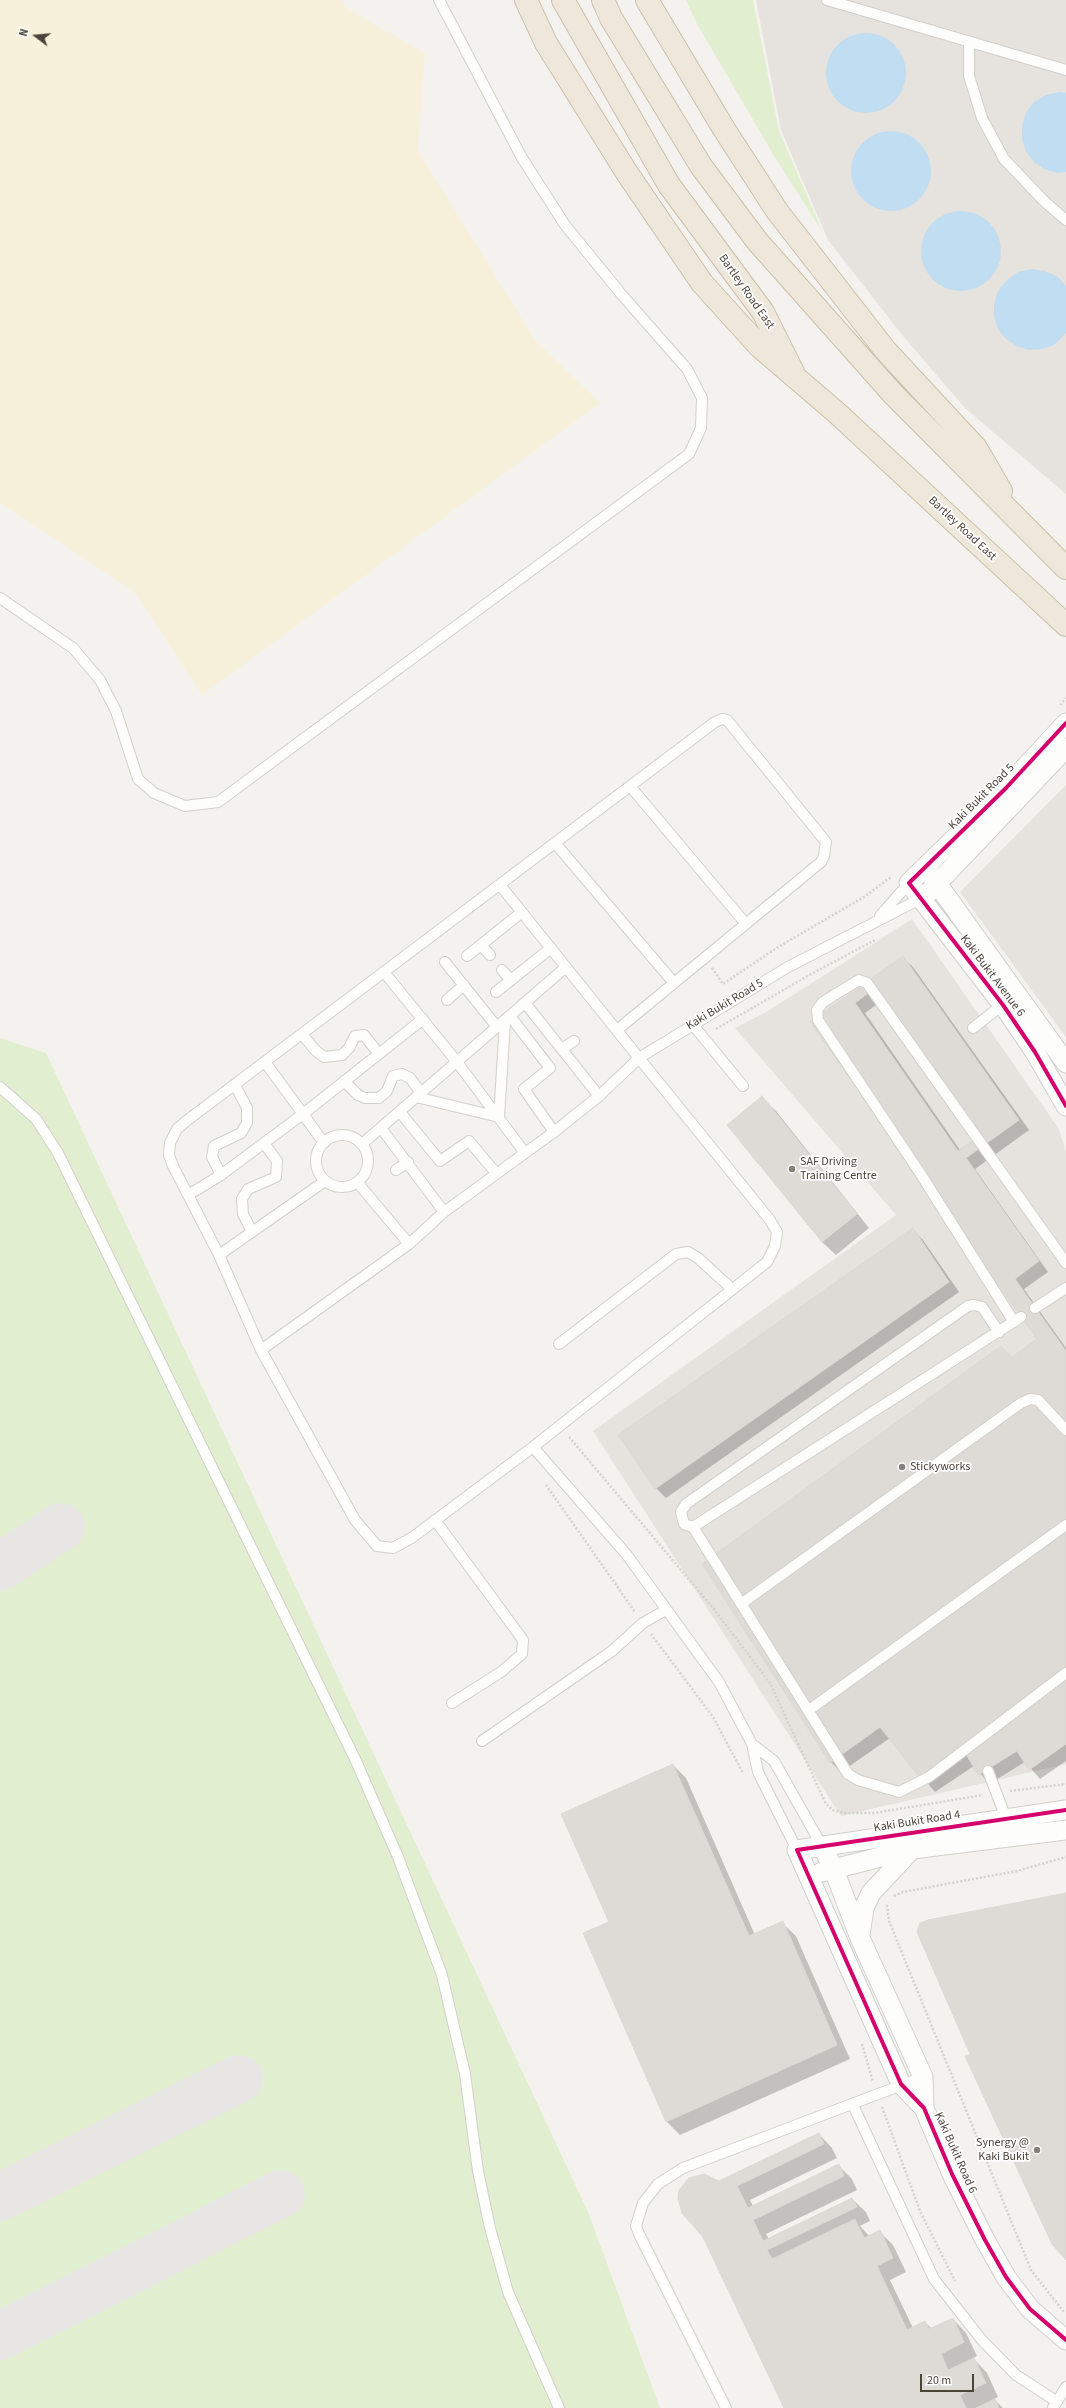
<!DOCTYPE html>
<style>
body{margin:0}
#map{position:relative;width:1066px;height:2408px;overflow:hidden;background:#f4f2ee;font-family:"Source Sans 3",sans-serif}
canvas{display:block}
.north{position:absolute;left:16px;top:16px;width:40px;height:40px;-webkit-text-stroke:3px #fff;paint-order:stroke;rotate:286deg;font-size:11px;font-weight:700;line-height:16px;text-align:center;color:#4b4439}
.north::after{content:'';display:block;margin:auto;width:14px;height:18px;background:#4b4439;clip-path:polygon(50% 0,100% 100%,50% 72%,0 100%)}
.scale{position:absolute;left:920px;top:2374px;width:54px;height:18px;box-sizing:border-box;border:2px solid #4b4439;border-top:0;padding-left:5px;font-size:12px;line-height:14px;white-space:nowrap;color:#4b4439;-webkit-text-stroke:3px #fff;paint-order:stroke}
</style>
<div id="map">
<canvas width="1066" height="2408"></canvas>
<div class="north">N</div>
<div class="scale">20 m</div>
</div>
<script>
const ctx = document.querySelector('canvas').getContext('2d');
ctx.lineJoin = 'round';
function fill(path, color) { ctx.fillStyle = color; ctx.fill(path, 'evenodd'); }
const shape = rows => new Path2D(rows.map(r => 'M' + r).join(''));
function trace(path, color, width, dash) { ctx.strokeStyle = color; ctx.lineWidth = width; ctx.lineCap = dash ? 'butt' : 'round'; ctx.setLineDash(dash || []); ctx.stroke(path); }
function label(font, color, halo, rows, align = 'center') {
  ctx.font = font + ' "Source Sans 3",sans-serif'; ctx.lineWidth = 3.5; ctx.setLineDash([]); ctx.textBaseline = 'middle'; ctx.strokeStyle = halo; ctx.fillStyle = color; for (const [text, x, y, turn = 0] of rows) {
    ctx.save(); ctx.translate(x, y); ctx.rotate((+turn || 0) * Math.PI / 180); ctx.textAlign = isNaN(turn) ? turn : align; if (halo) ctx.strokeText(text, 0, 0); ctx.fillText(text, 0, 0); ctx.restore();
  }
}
const industrial = shape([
 [756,0,1066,0,1066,494,965,408,903,336,828,240,781,130],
 [1066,785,1066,1037,960,892],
 [912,919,1059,1129,1066,1152,1066,1764,841,1816,593,1431,896,1215,735,1028,768,1011]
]);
const green = shape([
 [686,0,753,0,779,131,823,233,776,159,697,24],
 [0,1038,46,1053,588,2212,660,2408,0,2408]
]);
const sand = shape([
 [0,0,342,0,346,8,425,53,418,151,535,340,600,403,202,695,135,592,0,503]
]);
const water = shape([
 '826 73a40 40 0 1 1 80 0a40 40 0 1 1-80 0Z',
 [1059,92,1066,93,1066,172,1057,173,1044,169,1034,162,1026,151,1022,139,1022,126,1026,113,1034,102,1046,95],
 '851 171a40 40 0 1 1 80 0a40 40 0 1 1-80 0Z',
 '921 251a40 40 0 1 1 80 0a40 40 0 1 1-80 0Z',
 [1032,269,1045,271,1058,277,1066,286,1066,333,1054,345,1042,349,1029,350,1017,346,1006,339,998,329,994,316,994,304,998,291,1007,280,1018,272]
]);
const shadow = shape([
 [902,957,913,967,1029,1130,975,1169,1048,1272,1024,1289,1066,1348,1066,1761,1040,1779,1025,1762,989,1784,974,1766,935,1792,890,1738,841,1772,831,1762,1012,1358,1038,1339,812,1023],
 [880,1002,975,1139,960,1150,865,1013],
 [762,1098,776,1111,869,1228,836,1255,822,1242,728,1125],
 [912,1229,923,1240,959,1292,666,1498,656,1488],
 [673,1765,686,1778,755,1935,782,1923,796,1936,850,2059,680,2135,667,2122,584,1934,610,1922],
 [819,2134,832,2148,837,2158,750,2200,753,2206,838,2165,852,2179,857,2190,766,2234,769,2239,852,2199,866,2212,870,2221,860,2226,869,2236,879,2231,893,2245,906,2272,890,2280,913,2328,925,2322,932,2329,953,2319,966,2333,977,2356,973,2358,987,2373,998,2397,994,2399,1003,2408,785,2408,704,2237,683,2213,680,2206,680,2191,719,2182]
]);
const taxiway = shape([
 [0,1567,61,1527],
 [0,2197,239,2079],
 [0,2336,281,2194]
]);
const building = shape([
 [903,956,1019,1120,966,1158,1039,1261,1015,1279,1066,1351,1066,1744,1029,1770,1017,1751,978,1775,966,1754,924,1783,880,1727,830,1763,702,1564,1001,1346,1012,1357,1037,1339,810,1022,903,956],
 [871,991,974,1139,958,1151,855,1003,871,991],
 [762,1096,857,1214,822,1242,727,1125,762,1096],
 [913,1228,949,1282,655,1489,618,1435,913,1228],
 [673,1764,749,1936,783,1921,837,2045,666,2122,583,1933,609,1922,561,1814,673,1764],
 [1066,1893,1066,2260,1052,2244,965,2056,970,2054,917,1932,920,1923,928,1920,1066,1893],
 [819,2133,824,2144,737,2186,748,2208,839,2164,844,2176,753,2220,763,2241,852,2198,857,2207,767,2250,772,2259,855,2219,864,2238,880,2230,893,2258,877,2266,907,2330,925,2321,929,2329,953,2318,964,2342,941,2354,948,2370,974,2358,986,2383,960,2395,966,2408,784,2408,703,2237,682,2213,678,2198,679,2190,689,2178,704,2174,719,2181,819,2133],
 [995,2399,999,2408,976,2408,995,2399]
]);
const path = shape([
 [1060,705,1066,698],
 [712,968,723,984,778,947,864,897,891,877],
 [716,1029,813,973,875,940],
 [569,1437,713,1608,770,1683,826,1804,833,1810,844,1813,874,1813,983,1795],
 [546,1485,635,1612],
 [651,1634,713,1717,743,1773],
 [1010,1791,1066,1784],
 [894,1896,903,1892,1017,1871,1066,1857],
 [887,1905,889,1921,1031,2270,1064,2312],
 [862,2044,873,2082],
 [882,2107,920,2211,955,2281]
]);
const lane = shape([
 [827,0,1066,70],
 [969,42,969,76,982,118,1004,159,1045,202,1066,220],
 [0,598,73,648,100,680,116,711,138,779,154,793,185,806,218,802,689,454,701,428,702,398,687,369,622,295,565,225,522,158,439,0],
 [630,786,746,924],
 [555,843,674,983],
 [500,885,639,1058,770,1220,777,1232,775,1246,767,1262,533,1447,413,1537,393,1548,377,1546,355,1520,261,1350,219,1255,173,1166,169,1155,170,1143,177,1129,185,1122,715,722,722,719,727,720,826,842,824,856,821,862,617,1030],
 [880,916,909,883],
 [481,945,490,955],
 [467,956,522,912],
 [445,962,497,1027],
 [502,970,511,980],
 [384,972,457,1062,525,1153],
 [496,992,551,948],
 [447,1000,464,985],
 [525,1003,599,1096],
 [510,1016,550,1068,524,1089,554,1132],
 [693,1025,743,1086],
 [973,1028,1006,1002],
 [302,1034,315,1050,324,1057,342,1055,349,1048,355,1036,364,1035,379,1054],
 [562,1049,574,1041],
 [265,1062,324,1143],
 [344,1081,358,1095,365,1098,379,1098,387,1091,393,1076,402,1074,410,1078,421,1093],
 [0,1087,36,1119,58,1153,356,1761,398,1857,442,1975,465,2074,478,2171,490,2228,508,2292,559,2408],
 [416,1097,499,1117],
 [400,1112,440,1161,469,1141,496,1173],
 [499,1117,505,1021],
 [381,1128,444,1212],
 '316 1161a26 26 0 1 1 52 0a26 26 0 1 1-52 0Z',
 [362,1144,566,967],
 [396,1170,408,1162],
 [221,1175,212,1157,214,1146,241,1133,247,1123,247,1108,235,1085],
 [357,1182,409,1244],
 [188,1195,221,1175,303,1114,423,1019],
 [252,1232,243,1214,242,1199,248,1189,276,1177,277,1161,264,1143],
 [219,1255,325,1181],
 [1035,1308,1066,1288],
 [1014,1322,920,1173,818,1020,817,1010,823,1002,859,980,867,983,1066,1263],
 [999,1332,982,1307,974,1305,968,1306,686,1504,681,1512,684,1524,693,1527,848,1774,858,1780,899,1792,929,1777,1066,1673],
 [559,1344,676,1254,688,1252,698,1258,732,1289],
 [261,1350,409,1244,444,1212,554,1132,599,1096,639,1058,788,967,922,898],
 [533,1447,627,1555,719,1682,752,1744,758,1772,797,1850],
 [435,1520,523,1640,522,1654,501,1672,452,1703],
 [693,1527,1021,1317],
 [741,1604,1021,1403,1030,1399,1038,1400,1066,1430],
 [809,1710,1066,1525],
 [482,1741,612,1651,643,1623,666,1610],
 [752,1744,774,1761,822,1846],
 [988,1771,1006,1818],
 [853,2105,934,2279,981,2339,1016,2375,1056,2401],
 [726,2408,639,2234,636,2226,643,2203,658,2184,683,2168,923,2077],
 [1053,2408,1066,2387]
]);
const street = shape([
 [1066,723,1006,788,909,883,1003,1005,1035,1052,1066,1106],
 [926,868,1066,1063],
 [929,892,1066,748],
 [1066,1810,797,1850,901,2084,924,2108,952,2174,985,2240,1006,2277,1030,2309,1066,2340],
 [822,1846,834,1870,860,1938,923,2077,924,2108],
 [822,1872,912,1849,1066,1830],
 [860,1935,864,1908,871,1893,912,1849]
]);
const highway = shape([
 [526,0,546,43,627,173,702,283,760,347,837,413,1066,625],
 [563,0,669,185,763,312,793,372],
 [603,0,611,18,701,166,757,241,893,394,1066,568],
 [647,0,724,129,777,211,886,351,976,448,1001,491]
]);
const cycleway = shape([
 [1066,723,1006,788,909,883,1003,1005,1035,1052,1066,1106],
 [1066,1810,797,1850,901,2084,924,2108,952,2174,985,2240,1006,2277,1030,2309,1066,2340]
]);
const markers = [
 [792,1169,4,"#868178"],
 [902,1467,4,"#868178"],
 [1037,2150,4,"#868178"]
];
const streetNames = [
 ["Bartley Road East",746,292,55],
 ["Bartley Road East",962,529,43],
 ["Kaki Bukit Road 5",982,797,-45],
 ["Kaki Bukit Avenue 6",992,976,53],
 ["Kaki Bukit Road 5",725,1005,-31],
 ["Kaki Bukit Road 4",917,1822,-9],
 ["Kaki Bukit Road 6",955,2153,66]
];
const poiNames = [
 ["SAF Driving",800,1162],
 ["Training Centre",800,1176],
 ["Stickyworks",910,1467],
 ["Synergy @",1029,2143,"right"],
 ["Kaki Bukit",1029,2157,"right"]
];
fill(industrial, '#e6e2de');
fill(green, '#e1eecf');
fill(sand, '#f7f0da');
fill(water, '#c0ddf1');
fill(shadow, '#0003');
trace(taxiway, '#e8e6e4', 48);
fill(building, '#dedbd6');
trace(building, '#dcd9d4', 1);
trace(lane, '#d2d0cb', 12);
trace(street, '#d2d0cb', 21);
trace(highway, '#ccbfa9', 24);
trace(path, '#d3d2cc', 2.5, [2, 2]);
trace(lane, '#fdfdfc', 10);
trace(street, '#fdfdfc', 19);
trace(highway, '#ede8db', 22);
trace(cycleway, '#d6006c', 4);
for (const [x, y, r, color] of markers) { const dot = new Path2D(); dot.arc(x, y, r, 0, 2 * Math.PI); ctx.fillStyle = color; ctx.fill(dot); trace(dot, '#fff', 1.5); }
label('12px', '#4b4439', '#fff', streetNames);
label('12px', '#4b4439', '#fff', poiNames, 'left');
</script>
